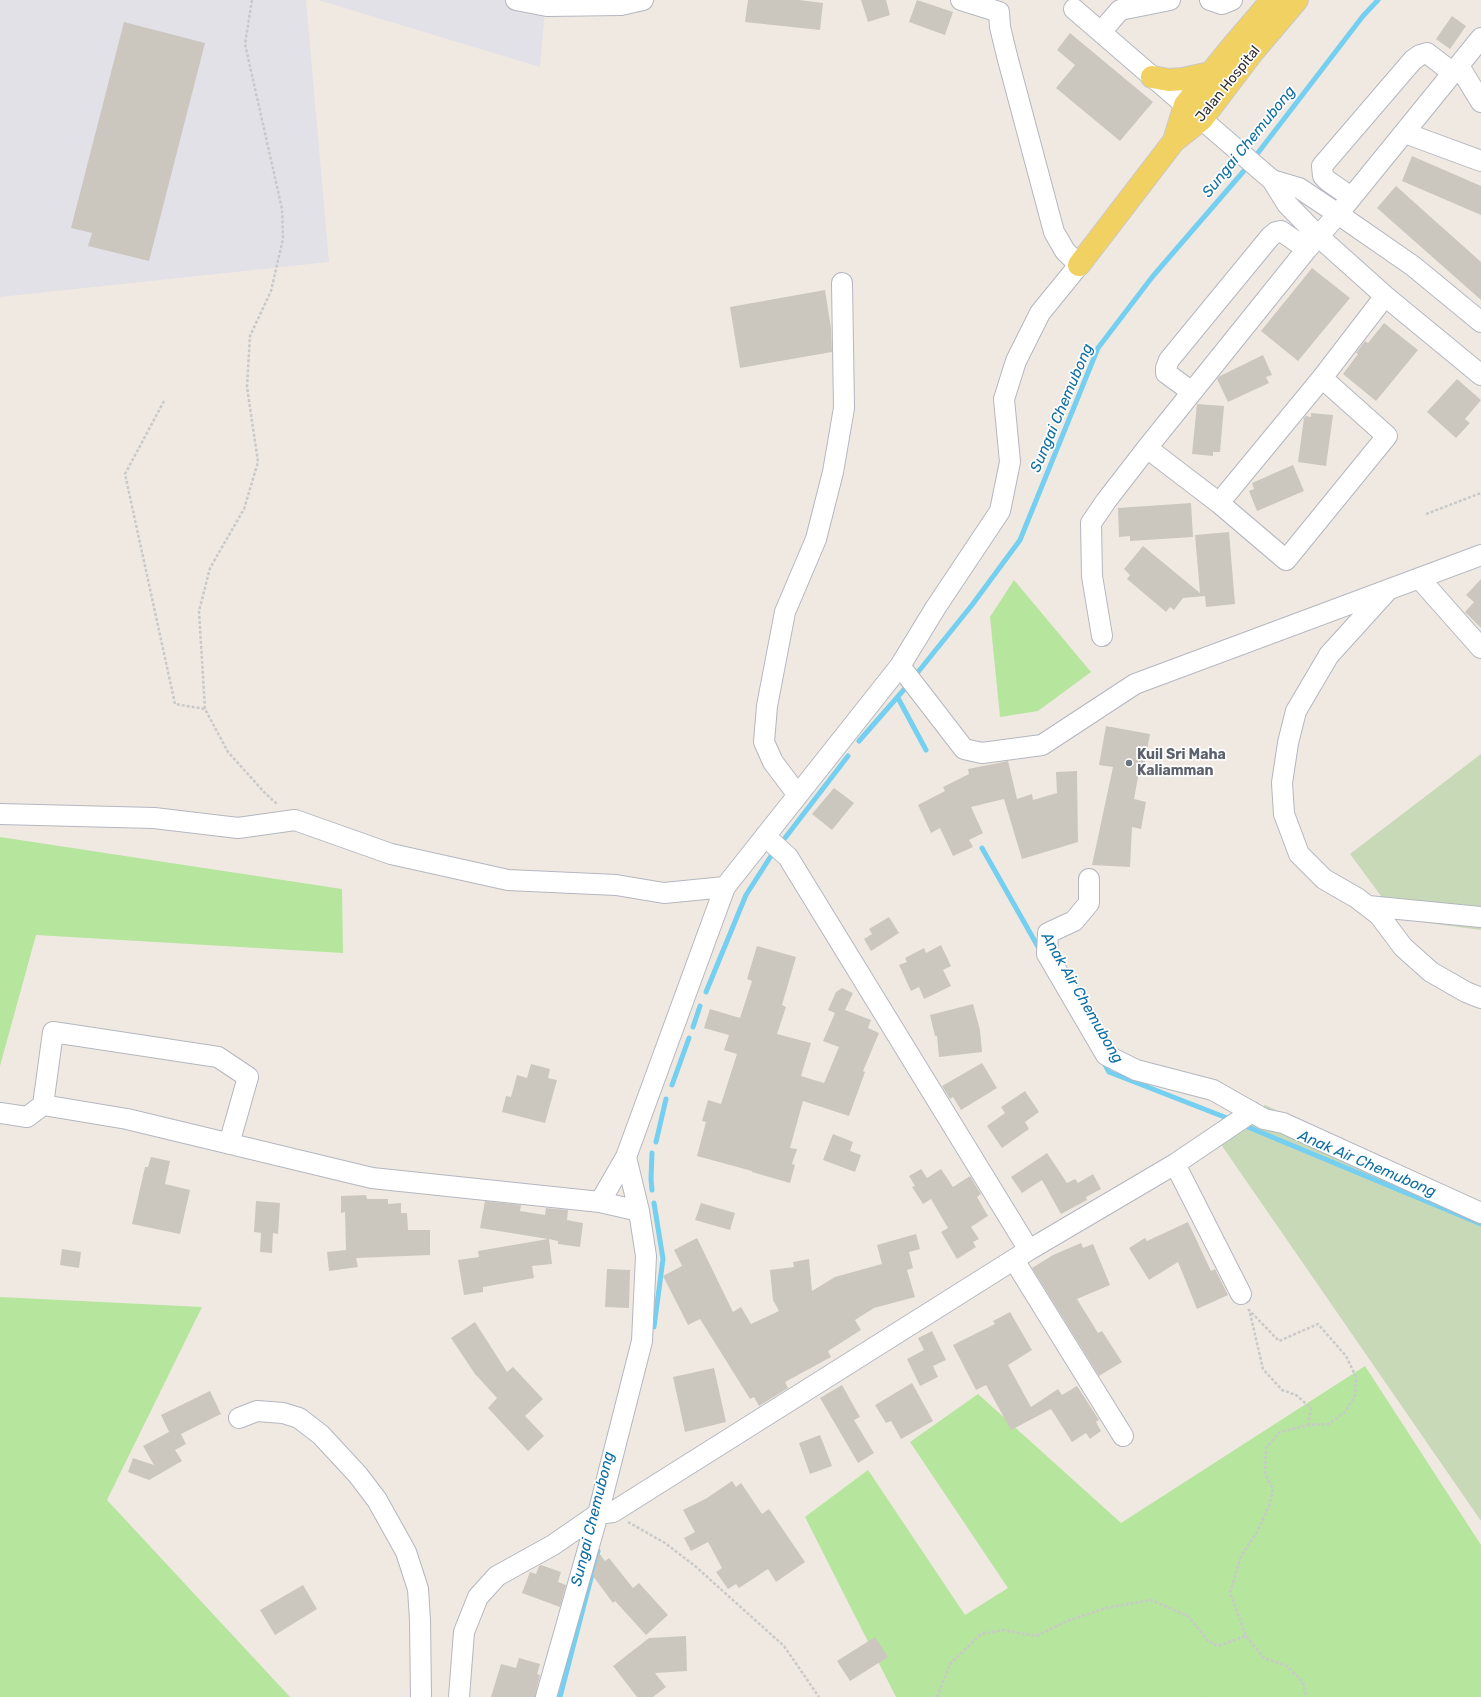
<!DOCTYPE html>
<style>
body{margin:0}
canvas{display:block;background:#efe9e1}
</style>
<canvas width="1481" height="1697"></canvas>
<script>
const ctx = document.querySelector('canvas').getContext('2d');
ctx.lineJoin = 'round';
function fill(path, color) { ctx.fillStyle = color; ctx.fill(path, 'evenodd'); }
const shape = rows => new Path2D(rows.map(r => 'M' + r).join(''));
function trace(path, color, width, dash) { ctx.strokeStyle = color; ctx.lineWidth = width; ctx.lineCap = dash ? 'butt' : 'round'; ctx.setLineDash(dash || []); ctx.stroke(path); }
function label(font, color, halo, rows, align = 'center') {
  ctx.font = font + ' Rubik,sans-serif'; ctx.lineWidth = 3.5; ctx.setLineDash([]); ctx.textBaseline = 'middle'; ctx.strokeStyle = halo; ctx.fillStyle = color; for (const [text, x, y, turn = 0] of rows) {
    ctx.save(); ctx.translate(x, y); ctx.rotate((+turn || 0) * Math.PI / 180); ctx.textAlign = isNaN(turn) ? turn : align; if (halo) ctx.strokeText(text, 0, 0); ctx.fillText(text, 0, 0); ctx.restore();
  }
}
const industrial = shape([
 [0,0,306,0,329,262,0,297],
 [318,0,546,0,540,67]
]);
const green = shape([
 [1014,580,1091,672,1038,711,1000,717,990,617],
 [0,837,342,889,343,953,36,935,0,1066],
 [0,1297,202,1307,107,1500,290,1697,0,1697],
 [1365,1366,1481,1545,1481,1697,896,1697,805,1517,868,1470,965,1615,1008,1588,910,1442,978,1394,1121,1523]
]);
const cemetery = shape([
 [1481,754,1481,930,1398,919,1350,854],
 [1265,1105,1481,1204,1481,1521,1220,1143]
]);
const stream = shape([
 [1254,158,1363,16,1378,0],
 [914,677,972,605,1020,540,1098,348,1153,276,1249,165],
 [898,698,926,750],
 [859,741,908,685],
 [785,838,848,756],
 [982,848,1041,952],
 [706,992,746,895,771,856],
 [693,1027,700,1006],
 [1103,1061,1109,1072,1227,1118],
 [672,1085,689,1038],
 [1243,1125,1481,1224],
 [656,1142,666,1099],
 [652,1190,651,1179,652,1153],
 [654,1327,663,1259,654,1203],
 [560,1697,598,1551]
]);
const building = shape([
 [748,0,799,0,823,3,820,30,745,22],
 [861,0,886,0,890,15,868,22],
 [917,0,953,12,945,35,909,22],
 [1452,16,1466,26,1450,49,1436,39],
 [124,22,205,43,149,261,88,246,92,233,71,228],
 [1070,33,1153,102,1120,141,1056,88,1075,65,1057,50],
 [1412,156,1481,186,1481,215,1402,181],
 [1396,186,1481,262,1481,300,1377,208],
 [1312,268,1350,298,1298,361,1261,331],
 [825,290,831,328,832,352,740,368,730,307],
 [1384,323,1418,350,1376,401,1343,374,1358,354,1356,353,1365,341,1368,343],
 [1263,355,1272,375,1266,377,1269,383,1228,402,1217,379,1220,376],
 [1457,379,1481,400,1465,419,1470,423,1456,438,1427,412],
 [1197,404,1224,406,1220,452,1213,452,1213,456,1192,454],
 [1311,413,1333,415,1326,466,1298,462,1304,418,1306,416,1311,417],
 [1293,465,1304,491,1257,511,1249,491,1254,489,1252,483],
 [1191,503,1193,537,1130,541,1130,536,1119,537,1118,508],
 [1229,532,1235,604,1206,607,1205,596,1183,598,1174,610,1170,607,1166,612,1127,579,1130,575,1124,569,1143,546,1200,593,1195,535],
 [1481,579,1481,628,1465,612,1474,602,1466,595],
 [1106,726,1150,734,1143,772,1139,772,1134,799,1146,802,1141,829,1132,827,1130,867,1092,865,1113,767,1099,765],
 [1008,761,1017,799,1032,794,1033,800,1057,793,1056,772,1077,771,1078,842,1022,859,1004,799,971,807,983,833,969,840,973,847,953,856,940,828,931,833,918,805,945,791,943,787,969,774,968,769],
 [834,788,854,803,832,830,812,814],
 [889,917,899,933,871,951,864,939,872,934,869,929],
 [941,945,951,966,943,970,951,986,924,999,919,987,911,991,899,965,907,962,905,958,924,948,926,953],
 [757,946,796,957,782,1005,786,1007,777,1034,811,1043,801,1076,824,1083,839,1047,823,1041,835,1013,828,1010,836,992,842,988,853,993,845,1010,871,1020,868,1028,879,1033,863,1071,865,1072,849,1116,803,1101,790,1148,797,1149,792,1164,795,1165,790,1183,752,1172,752,1171,697,1156,706,1122,702,1121,708,1100,721,1104,737,1054,724,1050,729,1035,704,1028,710,1009,740,1018,752,981,747,979],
 [973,1004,980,1030,982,1052,939,1057,937,1036,935,1036,930,1015],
 [982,1063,997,1088,961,1110,953,1097,950,1099,942,1086],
 [531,1064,550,1069,548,1078,557,1080,545,1123,502,1112,506,1096,511,1097,517,1075,527,1078],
 [1025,1091,1039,1112,1025,1122,1029,1129,1002,1148,987,1126,1005,1113,1001,1107],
 [833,1134,853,1142,850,1151,861,1155,855,1172,823,1160],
 [1047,1153,1067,1183,1075,1179,1078,1183,1093,1174,1101,1189,1086,1197,1087,1200,1061,1214,1042,1180,1022,1193,1011,1177],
 [151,1157,170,1161,165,1184,190,1190,180,1234,132,1224,145,1167,148,1167],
 [921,1169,927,1178,941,1169,953,1187,970,1176,981,1194,977,1197,988,1216,971,1227,979,1239,973,1242,976,1247,957,1259,941,1232,948,1228,931,1199,923,1204,912,1187,915,1186,909,1176],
 [366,1195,367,1199,388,1199,388,1204,401,1203,401,1213,407,1213,408,1230,430,1230,430,1255,356,1258,358,1267,329,1271,327,1252,346,1250,345,1212,341,1213,341,1196],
 [256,1201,280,1203,278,1234,273,1233,272,1253,260,1252,261,1233,254,1232],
 [485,1201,521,1205,520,1211,545,1215,546,1208,568,1210,567,1220,583,1223,580,1247,558,1244,558,1241,549,1239,552,1264,532,1266,534,1278,483,1287,483,1292,464,1295,458,1260,479,1257,478,1251,548,1239,480,1228],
 [701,1203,735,1213,730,1230,695,1220],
 [1188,1222,1211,1271,1215,1269,1228,1295,1197,1309,1178,1262,1149,1280,1129,1248,1145,1238,1147,1241],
 [916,1234,920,1249,909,1252,913,1268,907,1270,915,1297,874,1308,855,1320,861,1330,828,1351,831,1357,785,1382,788,1388,759,1406,754,1397,750,1399,700,1319,688,1325,663,1276,682,1266,674,1250,697,1238,733,1312,741,1307,751,1324,779,1311,773,1300,770,1270,794,1267,793,1262,809,1259,812,1291,835,1277,882,1264,877,1245],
 [1081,1243,1083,1248,1093,1244,1110,1285,1077,1299,1098,1333,1102,1331,1122,1362,1099,1376,1032,1268,1053,1255],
 [62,1249,81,1252,79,1268,60,1265],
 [607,1269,630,1270,629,1308,605,1307],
 [1010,1312,1032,1350,1008,1365,1031,1407,1058,1389,1062,1395,1077,1386,1099,1420,1096,1422,1101,1431,1090,1439,1086,1433,1072,1442,1051,1409,1011,1430,986,1385,976,1390,953,1345,995,1324,993,1321],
 [475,1322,507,1372,513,1367,543,1399,525,1416,544,1436,528,1451,488,1408,497,1398,475,1374,451,1338],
 [932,1331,946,1360,933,1366,938,1377,920,1386,907,1359,924,1350,918,1338],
 [714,1368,726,1422,685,1432,673,1377],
 [912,1383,933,1421,901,1439,891,1421,886,1423,875,1405],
 [842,1385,860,1417,854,1420,874,1453,858,1463,820,1398],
 [210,1391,221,1414,181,1434,186,1444,175,1450,182,1461,149,1480,128,1472,133,1458,154,1465,143,1446,169,1432,161,1415],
 [820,1435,832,1466,810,1474,799,1443],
 [732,1481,736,1487,741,1483,762,1514,769,1509,805,1562,776,1582,768,1569,739,1588,736,1584,728,1589,716,1572,722,1568,708,1542,691,1551,684,1538,695,1532,683,1510,707,1498],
 [599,1553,605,1561,609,1558,633,1588,639,1583,668,1615,646,1635,615,1601,613,1603,593,1576],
 [541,1565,561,1572,558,1582,566,1585,560,1607,522,1593,530,1572,536,1574,539,1566],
 [303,1585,317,1609,275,1635,260,1610],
 [686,1636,687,1671,655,1673,666,1687,653,1697,637,1697,613,1666,649,1638],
 [875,1637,888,1657,850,1681,837,1661],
 [519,1658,540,1664,537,1674,540,1675,535,1697,491,1697,501,1664,516,1668]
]);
const path = shape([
 [252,0,245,44,282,209,283,239,271,291,250,336,247,387,258,462,244,509,210,568,199,611,205,709,228,752,265,793,277,804],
 [164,401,125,474,175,704,205,709],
 [1426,514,1481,493],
 [1248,1309,1279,1341,1318,1324,1346,1356,1356,1377,1355,1396,1345,1412,1329,1424,1308,1425,1280,1432,1266,1448,1265,1473,1273,1489,1269,1506,1257,1532,1241,1556,1230,1593,1246,1636,1264,1658,1287,1666,1303,1682,1306,1697],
 [1250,1313,1263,1369,1282,1390,1296,1395,1311,1408,1308,1425],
 [628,1522,665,1543,695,1566,784,1646,819,1697],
 [937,1697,950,1664,981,1634,1003,1630,1036,1636,1067,1621,1106,1608,1151,1600,1188,1616,1208,1641,1218,1646,1246,1636],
 [1207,1697,1208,1697]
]);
const minor = shape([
 [516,0,547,6,621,5,643,0],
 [1210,0,1222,4,1232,0],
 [1074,9,1272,180,1287,204,1318,236,1385,296,1481,375],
 [1101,32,1120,10,1170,0],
 [1459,66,1481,102],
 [1405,133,1481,161],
 [1272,180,1299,188,1338,214,1413,266,1481,322],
 [1351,197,1328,181,1323,176,1322,166,1413,60,1420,55,1427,53,1453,73],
 [1192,392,1166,373,1166,368,1169,360,1270,237,1276,232,1281,231,1307,249],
 [1147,448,1219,503,1286,560,1387,436,1322,378],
 [1219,503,1322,378,1385,296],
 [1419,578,1481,648],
 [1387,591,1329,655,1296,711,1288,743,1282,783,1284,814,1299,854,1324,879,1357,898,1379,915,1403,947,1431,972,1466,992,1481,998],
 [1102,636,1092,576,1091,523,1106,501,1147,448,1307,249,1338,214,1481,38],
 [900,666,964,749,982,753,1042,745,1135,684,1481,555],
 [797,794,773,762,764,742,767,706,785,612,816,539,833,472,844,408,842,283],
 [0,814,154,818,238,828,295,820,391,854,508,880,616,885,664,893,725,887],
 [765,836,788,857,1029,1250],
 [1089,879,1089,903,1074,921,1048,933,1047,954,1106,1055,1136,1070,1213,1090,1264,1119,1283,1123,1481,1213],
 [1368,906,1481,917],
 [43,1105,53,1032,218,1057,248,1077,229,1144],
 [0,1113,27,1117,43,1105,127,1119,372,1178,600,1202,639,1211],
 [1175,1164,1241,1294],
 [600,1202,626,1157],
 [1014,1260,1123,1436],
 [239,1418,257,1411,283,1413,299,1418,321,1435,358,1475,377,1500,406,1552,418,1589,420,1620,421,1697],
 [459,1697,464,1632,478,1597,497,1576,553,1545,598,1514,613,1512,1029,1250,1175,1164,1252,1112],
 [546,1697,598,1514,642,1341,646,1256,639,1211,626,1157,725,887,900,666,936,607,1000,511,1010,462,1004,399,1016,361,1040,313,1079,265,1065,251,1054,232,1007,56,1000,27,999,12,961,0]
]);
const major = shape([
 [1152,77,1169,80,1183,79,1210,73],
 [1174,141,1185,105,1230,49,1272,0],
 [1079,265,1174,141,1202,119,1252,53,1297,0]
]);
const markers = [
 [1129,763,4,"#6b7280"]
];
const streetNames = [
 ["Jalan Hospital",1228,84,-51]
];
const worshipNames = [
 ["Kuil Sri Maha",1137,755],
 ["Kaliamman",1137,771]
];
const waterNames = [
 ["Sungai Chemubong",1249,142,-51],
 ["Sungai Chemubong",1062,408,-67],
 ["Anak Air Chemubong",1082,998,60],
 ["Anak Air Chemubong",1367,1164,23],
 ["Sungai Chemubong",593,1519,-76]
];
fill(industrial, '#e3e1e8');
fill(green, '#b6e59e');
fill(cemetery, '#c8d9b8');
trace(stream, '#75cff0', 5);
fill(building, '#cbc7bf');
trace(minor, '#b4b7c1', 22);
trace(major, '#c9c9c9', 24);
trace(path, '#c9c9c9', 2.5, [3, 2]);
trace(minor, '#fff', 20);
trace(major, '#f2d163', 22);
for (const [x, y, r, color] of markers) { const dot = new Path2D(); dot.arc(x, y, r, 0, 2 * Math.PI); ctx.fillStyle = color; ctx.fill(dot); trace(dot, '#fff', 1.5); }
label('14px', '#2e2e2e', '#fff', streetNames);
label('bold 14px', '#5b616d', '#fff', worshipNames, 'left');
label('italic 15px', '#0d6fa3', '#fff', waterNames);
</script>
